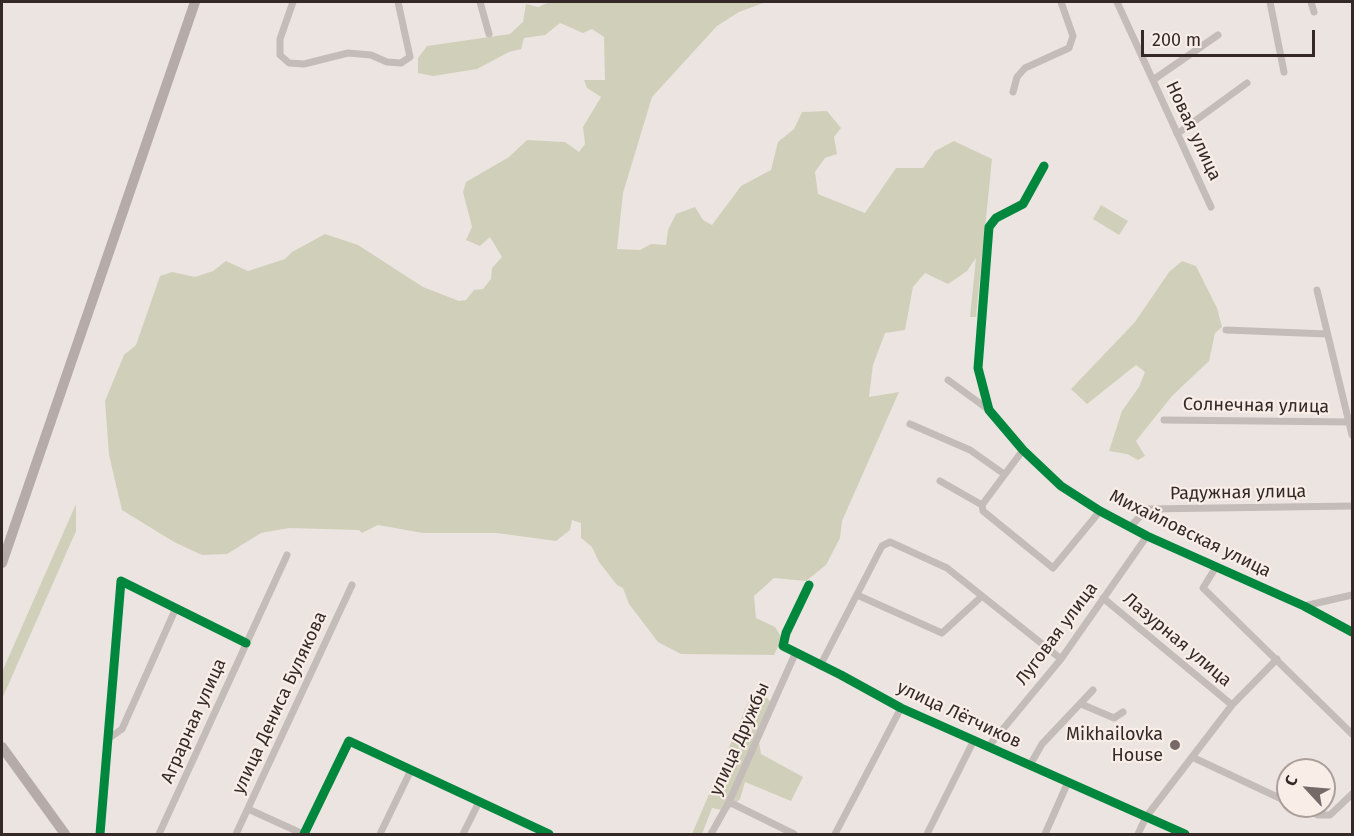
<!DOCTYPE html>
<meta charset="utf-8">
<style>
body{margin:0}
#map{position:relative;width:1354px;height:836px;overflow:hidden;background:#ece4e0;font-family:"Fira Sans",sans-serif}
canvas{display:block}
.frame{position:absolute;inset:0;border:3px solid #352927;pointer-events:none}
.north{position:absolute;left:1276px;top:758px;width:60px;height:60px;box-sizing:border-box;background:#f9eee7;border:2px solid #ab9f9a;border-radius:50%;rotate:296deg;font-size:16px;font-weight:700;line-height:24px;text-align:center;color:#352927}
.north::after{content:'';display:block;margin:auto;width:21px;height:27px;background:#756a68;clip-path:polygon(50% 0,100% 100%,50% 72%,0 100%)}
.scale{position:absolute;left:1141px;top:30px;width:174px;height:27px;box-sizing:border-box;border:3px solid #352927;border-top:0;padding-left:8px;font-size:18px;line-height:21px;white-space:nowrap;color:#352927;-webkit-text-stroke:4px #f9eee7;paint-order:stroke}
</style>
<div id="map">
<canvas width="1354" height="836"></canvas>
<div class="frame"></div>
<div class="north">С</div>
<div class="scale">200 m</div>
</div>
<script>
const ctx = document.querySelector('canvas').getContext('2d');
ctx.lineJoin = 'round';
function fill(path, color) { ctx.fillStyle = color; ctx.fill(path, 'evenodd'); }
const shape = rows => new Path2D(rows.map(r => 'M' + r).join(''));
function trace(path, color, width, dash) { ctx.strokeStyle = color; ctx.lineWidth = width; ctx.lineCap = dash ? 'butt' : 'round'; ctx.setLineDash(dash || []); ctx.stroke(path); }
function label(font, color, halo, rows, align = 'center') {
  ctx.font = font + ' "Fira Sans",sans-serif'; ctx.lineWidth = 4.5; ctx.setLineDash([]); ctx.textBaseline = 'middle'; ctx.strokeStyle = halo; ctx.fillStyle = color; for (const [text, x, y, turn = 0] of rows) {
    ctx.save(); ctx.translate(x, y); ctx.rotate((+turn || 0) * Math.PI / 180); ctx.textAlign = isNaN(turn) ? turn : align; if (halo) ctx.strokeText(text, 0, 0); ctx.fillText(text, 0, 0); ctx.restore();
  }
}
const green = shape([
 [550,2,766,2,739,12,717,26,652,97,623,193,617,249,640,250,651,244,666,245,668,230,676,214,695,207,703,220,712,225,741,186,771,170,778,142,794,129,802,112,827,111,841,128,834,137,837,154,825,158,815,172,818,194,865,213,896,168,923,168,935,151,954,141,992,159,976,317,970,317,976,258,967,271,948,284,925,273,913,287,905,330,885,333,873,365,869,397,899,392,842,521,840,538,826,565,806,581,774,578,754,596,756,618,775,627,782,638,774,655,681,654,658,642,629,604,623,588,617,585,599,562,592,547,581,538,581,523,572,520,570,530,556,541,497,533,423,533,378,525,362,533,359,530,289,528,261,533,227,554,202,555,174,542,122,510,109,455,105,401,124,355,136,345,160,276,172,272,195,277,213,271,226,261,248,271,285,259,292,252,325,234,358,245,423,287,459,301,466,300,474,290,483,289,491,279,492,268,502,257,490,237,480,246,466,240,472,227,463,192,466,182,509,157,527,140,565,142,579,152,585,144,583,127,601,97,587,88,584,80,605,80,604,37,592,29,583,33,560,23,545,35,524,38,521,49,509,52,477,69,433,76,418,73,418,58,427,46,510,34,523,22,526,4,538,7],
 [1101,205,1128,221,1119,235,1093,219],
 [1182,261,1196,266,1217,308,1222,327,1215,333,1209,361,1172,396,1136,441,1145,456,1138,460,1127,454,1109,451,1122,411,1139,387,1145,372,1136,365,1087,404,1071,389,1135,322,1169,272],
 [76,504,76,531,2,699,2,672],
 [762,693,774,705,759,742,761,754,803,777,791,801,745,782,740,799,727,811,712,808,702,834,692,834,751,696]
]);
const minor = shape([
 [293,2,280,39,280,55,289,63,304,64,348,53,371,55,387,62,401,63,410,57,398,2],
 [480,2,489,34],
 [1117,2,1211,207],
 [1270,2,1284,72],
 [1311,2,1314,12],
 [1153,80,1218,35],
 [1013,92,1017,77,1025,68,1069,48,1073,36,1061,2],
 [1177,134,1247,83],
 [1044,166,1023,204,996,218,989,227,978,368,989,410,1023,450,1061,486,1100,511,1147,536,1304,606,1352,632],
 [1317,290,1352,435],
 [1226,330,1327,334],
 [948,380,989,410],
 [1164,420,1349,422],
 [910,424,970,450,1004,474],
 [940,481,982,505,983,511,1053,568,1100,511],
 [982,505,1023,450],
 [1131,526,1147,509,1352,506],
 [1216,567,1203,588,1352,734],
 [809,585,786,633,783,646,841,675,901,708,1185,834],
 [857,595,942,633,981,597],
 [1103,598,1232,705],
 [1304,606,1352,595],
 [820,666,882,546,890,542,947,568,1061,659],
 [1081,704,1114,718,1123,712],
 [108,739,122,729,176,608],
 [988,747,1061,659,1147,536],
 [1192,757,1288,802],
 [1030,765,1042,744,1093,690],
 [729,802,794,834],
 [1298,806,1318,815,1330,815,1352,794],
 [248,809,303,834],
 [100,834,121,581,246,643],
 [159,834,287,555],
 [236,834,352,585],
 [304,834,349,741,549,834],
 [380,834,411,770],
 [463,834,479,802],
 [711,834,729,802,795,654],
 [835,834,901,708],
 [927,834,973,742],
 [1045,834,1068,782],
 [1138,834,1146,817,1232,705,1277,659]
]);
const secondary = shape([
 [2,563,195,2],
 [2,747,65,834]
]);
const cycleway = shape([
 [1044,166,1023,204,996,218,989,227,978,368,989,410,1023,450,1061,486,1100,511,1147,536,1304,606,1352,632],
 [809,585,786,633,783,646,841,675,901,708,1185,834],
 [100,834,121,581,246,643],
 [304,834,349,741,549,834]
]);
const markers = [
 [1175,745,6,"#756a68"]
];
const streetNames = [
 ["Новая улица",1193,131,65],
 ["Солнечная улица",1256,406,1],
 ["Радужная улица",1238,493,-1],
 ["Михайловская улица",1190,534,26],
 ["Луговая улица",1057,634,-53],
 ["Лазурная улица",1177,640,40],
 ["улица Дениса Булякова",280,703,-65],
 ["улица Лётчиков",959,715,25],
 ["Аграрная улица",194,721,-66],
 ["улица Дружбы",740,739,-66]
];
const poiNames = [
 ["Mikhailovka",1163,735],
 ["House",1163,756]
];
fill(green, '#d0d0ba');
trace(minor, '#c4bcb9', 7);
trace(secondary, '#b5aca9', 10);
trace(cycleway, '#00873e', 9);
for (const [x, y, r, color] of markers) { const dot = new Path2D(); dot.arc(x, y, r, 0, 2 * Math.PI); ctx.fillStyle = color; ctx.fill(dot); trace(dot, '#f9eee7', 2); }
label('18px', '#352927', '#f9eee7', streetNames);
label('18px', '#352927', '#f9eee7', poiNames, 'right');
</script>
